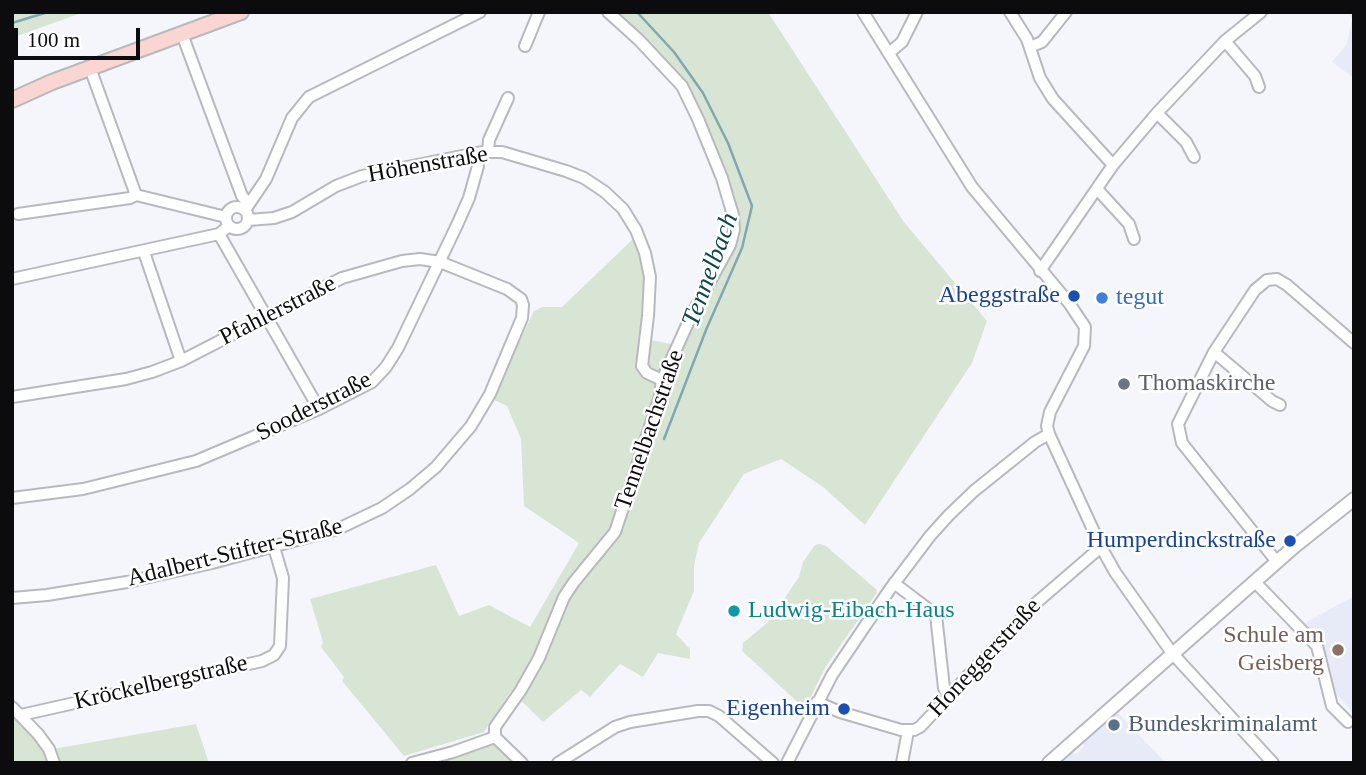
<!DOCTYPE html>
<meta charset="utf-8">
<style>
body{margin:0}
#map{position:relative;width:1366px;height:775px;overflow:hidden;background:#f5f6fc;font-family:"Times New Roman",serif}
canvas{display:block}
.frame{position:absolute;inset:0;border:14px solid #0c0c0e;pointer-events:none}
.scale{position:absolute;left:14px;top:28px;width:126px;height:32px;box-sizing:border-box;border:4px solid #0c0c0e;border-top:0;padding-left:9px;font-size:21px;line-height:24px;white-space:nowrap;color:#0c0c0e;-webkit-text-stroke:5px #fff;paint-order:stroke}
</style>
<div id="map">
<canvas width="1366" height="775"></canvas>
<div class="frame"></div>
<div class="scale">100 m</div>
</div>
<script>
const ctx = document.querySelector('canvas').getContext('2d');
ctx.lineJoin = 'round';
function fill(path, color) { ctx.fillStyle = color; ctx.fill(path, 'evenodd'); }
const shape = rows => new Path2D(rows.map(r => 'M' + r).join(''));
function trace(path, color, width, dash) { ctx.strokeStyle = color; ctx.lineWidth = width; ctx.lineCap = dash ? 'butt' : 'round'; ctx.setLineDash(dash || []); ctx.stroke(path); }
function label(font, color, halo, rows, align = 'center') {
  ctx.font = font + ' "Times New Roman",serif'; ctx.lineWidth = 5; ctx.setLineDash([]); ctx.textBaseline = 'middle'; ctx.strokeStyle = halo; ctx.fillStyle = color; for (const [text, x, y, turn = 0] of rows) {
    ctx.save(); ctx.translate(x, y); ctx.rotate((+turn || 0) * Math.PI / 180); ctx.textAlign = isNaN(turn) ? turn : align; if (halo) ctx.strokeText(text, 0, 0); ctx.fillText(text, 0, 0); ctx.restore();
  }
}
const built = shape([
 [1347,12,1354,12,1354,78,1332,62,1347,44,1352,19],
 [1354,596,1354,714,1334,691,1327,660,1319,640,1305,623],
 [1115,710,1166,763,1057,763,1069,751,1076,754,1084,746,1082,740]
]);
const green = shape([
 [12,12,84,12,12,38],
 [608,12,768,12,904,222,987,321,972,363,865,525,823,487,781,459,744,474,699,543,694,566,694,591,676,634,690,649,690,659,658,653,643,677,620,664,590,697,581,690,543,722,511,691,484,732,404,756,342,681,344,677,321,647,323,642,310,599,436,565,459,616,489,605,530,627,579,543,524,506,521,439,507,406,492,399,524,332,534,311,542,307,562,307,633,239,640,256,643,277,644,315,650,340,677,345,718,268,733,215,682,86],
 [820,544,826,546,877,590,876,594,825,668,805,709,742,651,743,643,768,622,799,577,803,562,815,545],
 [15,719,39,740,50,763,12,763,12,723],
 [196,724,209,763,58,763,53,749],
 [491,743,514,763,432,763]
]);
const stream = shape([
 [637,12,674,52,703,93,728,143,752,206,742,248,706,330,664,439],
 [12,23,48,12]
]);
const minor = shape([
 [863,12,972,187,1069,303,1085,327,1084,346,1050,412,1047,426,1049,434,1101,547,1115,572,1172,653,1273,763],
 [1010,12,1027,39,1040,78,1053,99,1113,165],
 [182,34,242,196,248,203],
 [1225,41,1255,76,1259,87],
 [525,46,539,12],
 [1030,47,1042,42,1066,12],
 [889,53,902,42,917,12],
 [90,68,136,195,226,217],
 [1157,113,1186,142,1194,157],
 [488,151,489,140,508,98],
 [1097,189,1129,224,1134,239],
 '226 218a11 11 0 1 1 22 0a11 11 0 1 1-22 0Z',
 [245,210,266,179,292,118,309,97,480,12],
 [18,214,130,198,136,195],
 [248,220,274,218,292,212,336,186,362,176,482,152,502,152,566,171,584,178,605,192,623,209,636,230,645,253,650,277,648,316,642,366,647,373,662,380],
 [219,234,319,409],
 [144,252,181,361],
 [1040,271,1113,165,1157,113,1225,41,1261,12],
 [12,279,219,234,229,226],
 [1214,352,1272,401,1280,405],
 [12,397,126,379,152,372,181,361,342,278,402,261,420,259,440,262,507,289,521,299,523,305,522,318,490,394,471,426,436,467,410,489,382,508,338,529,212,563,127,582,47,595,12,598],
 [12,498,83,489,196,461,319,409,372,382,386,367,398,348,457,225,469,198,478,166,476,153],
 [1277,562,1182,443,1178,424,1214,352,1255,290,1267,280,1277,279,1287,285,1354,343],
 [1255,582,1317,646,1332,706,1348,722],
 [894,583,936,615,944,688,948,697],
 [817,702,840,712,901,730,914,730,920,727,1036,603,1101,547],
 [12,707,38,734,49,749,54,763],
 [21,715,262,661,274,655,280,646,283,578,274,547],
 [495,737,495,727,521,690,539,658,564,597,574,582,615,532,660,396,662,380,692,314,730,245,734,230,733,215,722,178,698,119,682,86,639,40,608,12],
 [495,737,522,763],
 [412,763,453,752,495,737],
 [558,763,615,727,630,722,698,711,709,711,719,716,773,763],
 [787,763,832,675,890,589,930,536,949,515,974,491,1035,442,1049,434],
 [902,763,908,731]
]);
const tertiary = shape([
 [1049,763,1295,546,1354,499]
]);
const secondary = shape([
 [12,100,52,82,241,12]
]);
const markers = [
 [1074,296,7,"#1a4fb4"],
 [1102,298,7,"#3f7fe0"],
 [1124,384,7,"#6b7280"],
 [1290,541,7,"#1a4fb4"],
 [734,611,7,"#0f9aa8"],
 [1338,650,7,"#8d6e63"],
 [844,709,7,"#1a4fb4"],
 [1114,725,7,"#5c6f8a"]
];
const streetNames = [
 ["Höhenstraße",428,165,-10],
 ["Pfahlerstraße",278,311,-27],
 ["Sooderstraße",314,407,-27],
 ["Tennelbachstraße",650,430,-71],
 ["Adalbert-Stifter-Straße",235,553,-14],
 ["Honeggerstraße",985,658,-47],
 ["Kröckelbergstraße",161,683,-13]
];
const transitNames = [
 ["Abeggstraße",1060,296],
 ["Humperdinckstraße",1276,541],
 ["Eigenheim",830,709]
];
const shopNames = [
 ["tegut",1116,298]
];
const worshipNames = [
 ["Thomaskirche",1138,384]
];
const cultureNames = [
 ["Ludwig-Eibach-Haus",748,611]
];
const educationNames = [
 ["Schule am",1324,636],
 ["Geisberg",1324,664]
];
const serviceNames = [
 ["Bundeskriminalamt",1128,725]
];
const waterNames = [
 ["Tennelbach",711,270,-70]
];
fill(built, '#e7eaf7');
fill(green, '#d8e5d4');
trace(stream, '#81a8ae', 2.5);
trace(minor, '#b8b9bf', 14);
trace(tertiary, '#b8b9bf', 16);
trace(secondary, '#b8b9bf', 18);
trace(minor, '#fff', 10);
trace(tertiary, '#fff', 12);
trace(secondary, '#fad6d2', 14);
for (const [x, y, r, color] of markers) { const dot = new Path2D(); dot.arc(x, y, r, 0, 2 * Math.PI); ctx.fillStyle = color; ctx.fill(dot); trace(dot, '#fff', 2.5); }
label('24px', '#0c0c0e', '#fff', streetNames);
label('24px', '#164399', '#fff', transitNames, 'right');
label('24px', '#366cbe', '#fff', shopNames, 'left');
label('24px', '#5b616d', '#fff', worshipNames, 'left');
label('24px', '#0d838f', '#fff', cultureNames, 'left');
label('24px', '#785e54', '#fff', educationNames, 'right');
label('24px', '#4e5e75', '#fff', serviceNames, 'left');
label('italic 26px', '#0d474f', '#fff', waterNames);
</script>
